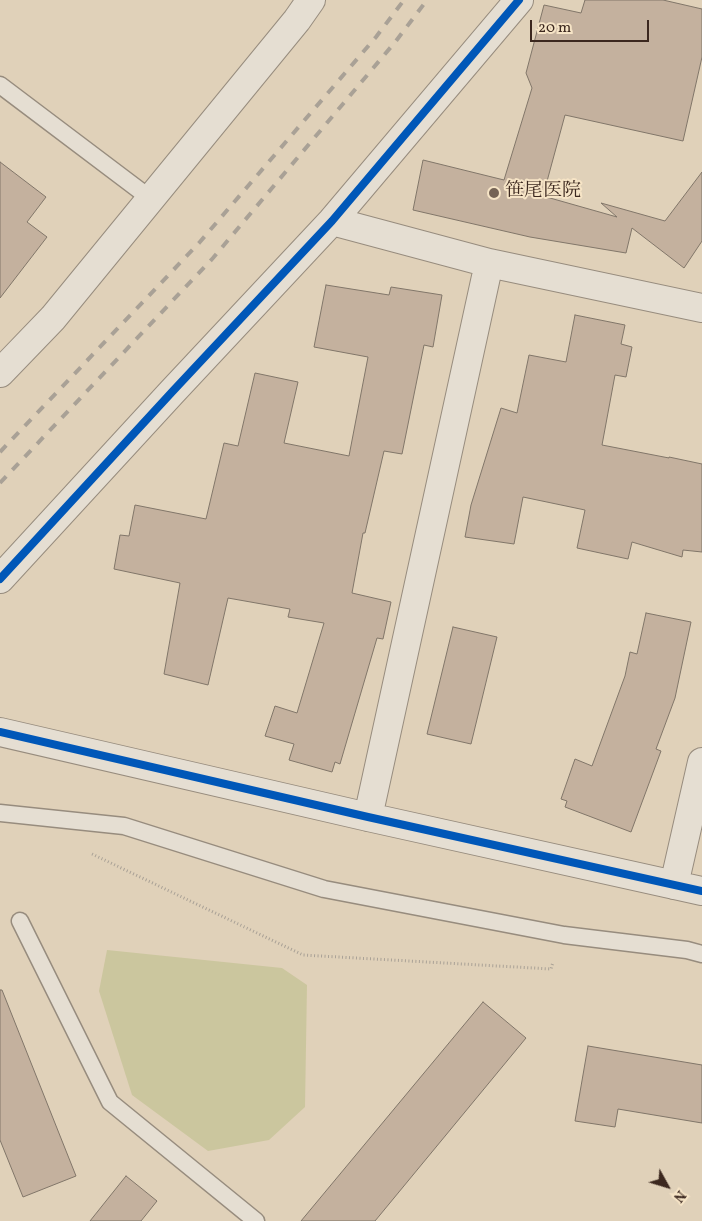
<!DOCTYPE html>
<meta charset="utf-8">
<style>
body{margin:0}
#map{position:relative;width:702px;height:1221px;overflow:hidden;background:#e0d1b9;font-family:Vollkorn,serif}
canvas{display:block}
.north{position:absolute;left:642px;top:1161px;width:50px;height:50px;-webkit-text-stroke:4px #f6e4c6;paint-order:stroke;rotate:129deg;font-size:14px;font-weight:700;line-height:20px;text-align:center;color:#3c281f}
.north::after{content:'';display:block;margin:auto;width:18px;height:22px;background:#3c281f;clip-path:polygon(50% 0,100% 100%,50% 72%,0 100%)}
.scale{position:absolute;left:530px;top:20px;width:119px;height:22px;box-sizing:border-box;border:2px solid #3c281f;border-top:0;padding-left:6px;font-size:15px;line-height:18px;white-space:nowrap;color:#3c281f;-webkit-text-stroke:4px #f6e4c6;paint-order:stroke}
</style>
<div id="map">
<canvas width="702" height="1221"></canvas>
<div class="north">N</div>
<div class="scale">20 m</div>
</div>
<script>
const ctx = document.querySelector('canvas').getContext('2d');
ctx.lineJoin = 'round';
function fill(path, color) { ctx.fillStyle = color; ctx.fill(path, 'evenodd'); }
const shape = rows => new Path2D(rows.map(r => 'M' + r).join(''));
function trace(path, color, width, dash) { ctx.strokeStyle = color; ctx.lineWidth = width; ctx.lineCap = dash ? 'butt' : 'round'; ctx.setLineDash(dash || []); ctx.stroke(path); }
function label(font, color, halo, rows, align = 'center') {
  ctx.font = font + ' Vollkorn,"Noto Serif JP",serif'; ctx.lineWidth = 4; ctx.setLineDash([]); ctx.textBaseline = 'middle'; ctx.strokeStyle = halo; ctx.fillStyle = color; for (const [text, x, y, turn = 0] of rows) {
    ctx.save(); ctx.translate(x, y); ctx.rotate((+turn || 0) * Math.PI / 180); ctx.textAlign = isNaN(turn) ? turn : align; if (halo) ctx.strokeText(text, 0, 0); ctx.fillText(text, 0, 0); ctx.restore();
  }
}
const green = shape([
 [107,950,282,968,307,985,305,1107,269,1140,208,1151,132,1095,99,991]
]);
const building = shape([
 [585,0,663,0,702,9,702,57,683,141,565,115,543,196,617,217,601,203,665,221,702,172,702,241,684,268,632,228,626,253,530,237,413,210,423,160,504,180,532,88,526,73,544,5,581,13,585,0],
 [0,162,46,197,27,222,47,237,0,298,0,162],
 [326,285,389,295,391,287,442,295,433,347,424,345,402,454,384,451,365,533,363,533,352,593,391,602,383,639,377,638,340,764,335,762,332,772,289,760,294,744,265,736,275,706,297,713,324,623,288,617,290,609,228,598,208,685,164,674,180,583,114,569,120,535,129,536,135,505,206,519,224,443,238,446,255,373,298,382,284,443,349,456,368,357,314,347,326,285],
 [575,315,625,325,621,344,632,347,626,377,615,375,602,445,669,458,669,457,702,464,702,552,683,550,682,557,632,542,628,559,577,548,585,510,523,497,514,544,465,537,471,505,501,408,517,413,529,355,566,362,575,315],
 [646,613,691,622,675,698,656,749,661,751,631,832,565,807,567,801,561,799,575,759,592,766,625,676,630,652,637,654,646,613],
 [453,627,497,637,471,744,427,734,453,627],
 [0,990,2,990,76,1176,23,1197,0,1140,0,990],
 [483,1002,526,1038,375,1221,301,1221,483,1002],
 [588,1046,702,1065,702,1123,618,1109,615,1127,575,1121,588,1046],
 [126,1176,157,1201,141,1221,90,1221,126,1176]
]);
const path = shape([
 [92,854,303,955,551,969,553,962]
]);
const lane = shape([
 [0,85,151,199],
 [0,813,124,826,324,889,564,935,687,950,702,954],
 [20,921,110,1102,256,1221]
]);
const street = shape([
 [332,221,489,263,702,308],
 [0,373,53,318,297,20,311,0],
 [0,579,172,392,332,221,519,0],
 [0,732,368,817,702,891],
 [368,817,489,263],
 [674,885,702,762]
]);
const rail = shape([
 [0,452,199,243,376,37,404,0],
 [0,483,213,258,396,41,427,0]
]);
const cycleway = shape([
 [0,579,172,392,332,221,519,0],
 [0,732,368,817,702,891]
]);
const markers = [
 [494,193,6,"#756355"]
];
const poiNames = [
 ["笹尾医院",505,193]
];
fill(green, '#cbc69e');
fill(building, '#c4b19e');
trace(building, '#817669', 1);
trace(lane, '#978c7e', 19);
trace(street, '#978c7e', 30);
trace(path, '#a9a196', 3, [1, 2.5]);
trace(lane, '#e5ded2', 16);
trace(street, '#e5ded2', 28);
trace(rail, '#a9a196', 4, [9, 9]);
trace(cycleway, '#0057b8', 8);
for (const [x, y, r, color] of markers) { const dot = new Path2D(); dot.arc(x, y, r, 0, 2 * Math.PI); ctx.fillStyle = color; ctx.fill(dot); trace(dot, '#f6e4c6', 2); }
label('19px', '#3c281f', '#f6e4c6', poiNames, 'left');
</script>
